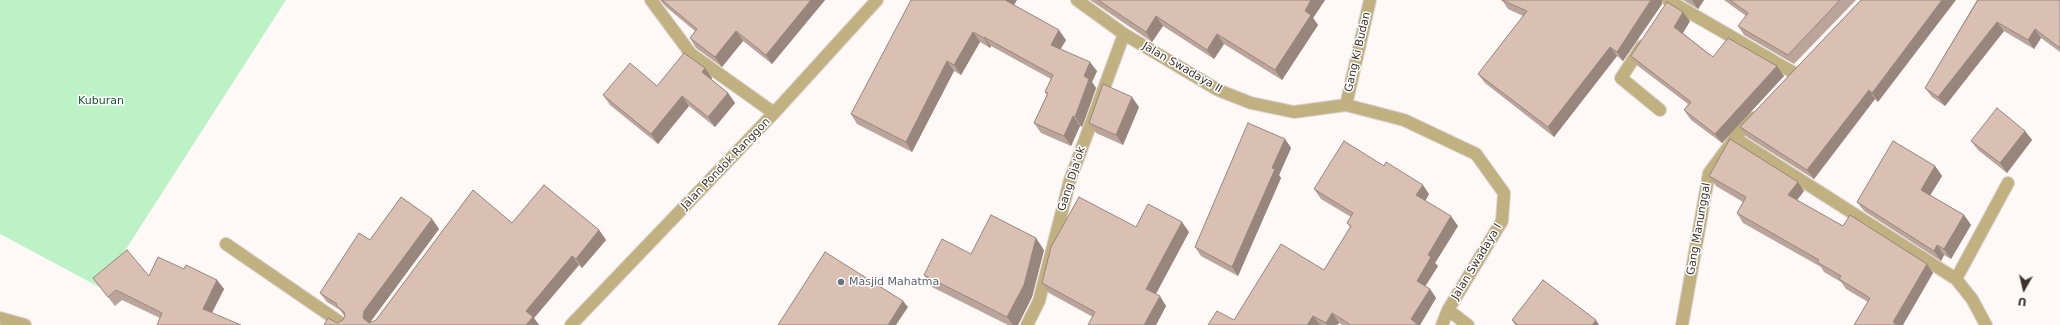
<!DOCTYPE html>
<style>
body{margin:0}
#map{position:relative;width:2060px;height:325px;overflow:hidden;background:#fef8f6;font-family:"DejaVu Sans",sans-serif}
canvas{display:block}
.north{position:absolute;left:2004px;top:269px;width:40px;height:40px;-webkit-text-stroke:3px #fff;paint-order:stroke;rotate:188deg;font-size:11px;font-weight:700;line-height:16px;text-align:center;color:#3c322d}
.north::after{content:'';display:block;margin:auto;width:14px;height:18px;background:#3c322d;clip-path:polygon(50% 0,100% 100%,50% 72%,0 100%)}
</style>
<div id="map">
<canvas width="2060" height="325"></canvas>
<div class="north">U</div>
</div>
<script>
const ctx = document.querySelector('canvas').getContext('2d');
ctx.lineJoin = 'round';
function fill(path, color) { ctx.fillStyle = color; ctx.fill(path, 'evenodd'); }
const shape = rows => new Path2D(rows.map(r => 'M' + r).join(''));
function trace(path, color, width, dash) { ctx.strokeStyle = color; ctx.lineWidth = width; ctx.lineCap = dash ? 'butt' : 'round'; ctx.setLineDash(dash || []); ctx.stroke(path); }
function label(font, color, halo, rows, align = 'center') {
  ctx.font = font + ' "DejaVu Sans",sans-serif'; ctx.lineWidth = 3; ctx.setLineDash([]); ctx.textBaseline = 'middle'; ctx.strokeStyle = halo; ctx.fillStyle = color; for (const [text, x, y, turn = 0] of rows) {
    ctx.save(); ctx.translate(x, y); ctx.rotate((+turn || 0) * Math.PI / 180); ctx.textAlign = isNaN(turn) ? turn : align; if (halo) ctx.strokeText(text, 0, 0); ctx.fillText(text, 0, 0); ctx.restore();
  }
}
const green = shape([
 [0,0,286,0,101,288,0,234]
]);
const minor = shape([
 [651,0,691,54,774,113],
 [1077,0,1124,34,1218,90,1251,103,1294,112,1346,105,1404,120,1476,154,1504,193,1502,221,1448,310,1442,325],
 [1668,0,1796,74],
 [1642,46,1621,78,1660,110],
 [1346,105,1370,0],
 [1735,138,1956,279,1972,299,1986,325],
 [226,244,344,325],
 [1956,279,2008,183],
 [1448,310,1468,325],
 [0,318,25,325],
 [571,325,774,113,877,0],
 [1027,325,1039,301,1070,180,1124,34],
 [1682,325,1709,173,1735,138,1753,118]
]);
const wall = shape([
 [660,0,825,0,772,64,743,41,722,67,696,48,690,38,695,31,666,7],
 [1090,0,1325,0,1313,18,1318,25,1282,80,1224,44,1214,59,1163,26,1152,42],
 [1502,0,1662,4,1623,61,1617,56,1554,137,1485,83,1478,74,1523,16,1508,9],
 [1683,0,1704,0,1698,9],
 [1724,0,1856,0,1794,64,1744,35,1738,26,1746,16],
 [1861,0,1878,102,1875,99,1814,179,1747,137,1740,127],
 [1977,0,2060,0,2060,52,2041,38,2034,49,2004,31,1945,106,1932,97,1925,88],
 [1014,5,1066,40,1061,49,1097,71,1092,82,1096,88,1082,127,1080,126,1071,146,1041,133,1034,123,1047,95,1045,92,1051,79,991,46,990,48,980,42,961,75,954,71,912,152,857,124,851,114],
 [1690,21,1683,33,1713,57,1777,66,1784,76,1722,143,1691,120,1684,110,1688,104,1638,66,1631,56],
 [705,68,712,78,711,79,728,93,735,103,715,127,689,106,658,144,610,105,603,95,657,86],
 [1139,107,1123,145,1096,133,1089,123],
 [2025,131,2032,140,2007,173,1978,150,1971,141],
 [1285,139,1291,148,1279,175,1281,178,1238,276,1201,256,1195,247],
 [1935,166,1942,176,1930,195,1964,215,1971,225,1951,259,1944,255,1941,261,1864,211,1857,202],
 [1709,176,1804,191,1797,200,1843,226,1927,264,1933,273,1868,302,1846,289,1841,282,1824,272,1821,267,1743,223,1737,213,1743,202,1716,186],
 [544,185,599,230,606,240,582,268,579,265,534,318,539,325,324,325,328,318,337,323,343,320,345,317,340,310,327,302,320,293,359,233,370,240,401,197,432,219,439,229,371,321,371,322,376,320,473,190,512,223],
 [1314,189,1429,194,1425,201,1458,226,1435,263,1438,266,1425,286,1430,289,1436,298,1420,325,1342,325,1339,323,1337,325,1208,325,1234,320,1324,270,1350,227,1347,223,1351,217,1321,199],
 [1136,227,1189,232,1156,294,1166,306,1156,325,1088,325,1093,317,1049,293,1042,283],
 [1044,250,1032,297,1018,325,1008,325,932,287,924,275,971,254],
 [184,269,217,280,224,289,212,313,160,318,122,300,115,306,100,287,93,278,149,276],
 [1512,320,1599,325,1515,325]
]);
const shadedWall = shape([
 [811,0,825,0,772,64,766,55],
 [1005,0,1017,0,1012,9],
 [1311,0,1325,0,1313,18,1318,25,1282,80,1275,70,1305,11],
 [1651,0,1662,0,1662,4,1623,61,1617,52],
 [1692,0,1704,0,1698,9],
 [1942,0,1956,0,1878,102,1872,93],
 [1683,12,1690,21,1681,36,1674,27],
 [1156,16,1163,26,1152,42,1146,32],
 [1997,22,2004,31,1945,106,1938,97],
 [2035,29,2041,38,2034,49,2028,40],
 [1059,30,1066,40,1057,54,1051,45],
 [736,31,743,41,722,67,715,57],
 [973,32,980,42,961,75,954,65],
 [1217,34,1224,44,1214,59,1207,50],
 [984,37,991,46,990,48,984,38],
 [1610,47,1617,56,1554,137,1548,127],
 [947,61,954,71,912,152,906,142],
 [1090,62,1097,71,1092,82,1096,88,1082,127,1075,117,1084,76],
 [1777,66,1784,76,1722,143,1715,134],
 [705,68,712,78,709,82,702,72],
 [1869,90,1875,99,1814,179,1807,170],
 [728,93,735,103,715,127,708,117],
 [682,96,689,106,658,144,651,134],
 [1132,97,1139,107,1123,145,1116,135],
 [1073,116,1080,126,1071,146,1064,136],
 [2025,131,2032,140,2007,173,2000,163],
 [1285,139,1291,148,1279,175,1281,178,1238,276,1232,267,1272,168],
 [1935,166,1942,176,1928,199,1921,190],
 [1798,182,1804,191,1794,204,1788,195],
 [1423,185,1429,194,1423,205,1416,195],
 [1964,215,1971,225,1951,259,1944,249],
 [1451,216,1458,226,1435,263,1438,266,1423,290,1417,281,1428,255],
 [432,219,439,229,371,321,370,325,363,318,364,311],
 [1182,222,1189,232,1153,299,1146,289],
 [599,230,606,240,582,268,576,259],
 [1036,238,1044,250,1032,297,1018,325,1013,325,1007,317],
 [1937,245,1944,255,1941,261,1934,251],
 [572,256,579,265,534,318,539,325,526,325,526,311],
 [1927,264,1933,273,1903,325,1895,325,1893,322],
 [217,280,224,289,209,318,203,309],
 [1430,289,1436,298,1420,325,1415,325,1411,319],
 [1160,296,1166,306,1156,325,1144,325],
 [903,301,908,307,896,325,888,325],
 [1332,313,1339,323,1337,325,1327,325,1326,323],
 [1313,316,1320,325,1307,325],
 [1596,320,1599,325,1592,325]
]);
const building = shape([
 [662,0,811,0,766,55,736,31,715,57,690,38,697,29,662,0],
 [911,0,1005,0,1059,30,1051,45,1090,62,1084,76,1089,79,1075,117,1073,116,1064,136,1034,123,1048,93,1045,92,1053,75,984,37,984,38,973,32,954,65,947,61,906,142,851,114,911,0],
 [1098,0,1311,0,1305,11,1311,15,1275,70,1217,34,1207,50,1156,16,1146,32,1098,0],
 [1502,0,1651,0,1617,52,1610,47,1548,127,1478,74,1527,11,1502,0],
 [1730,0,1840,0,1788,55,1738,26,1748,13,1730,0],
 [1861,0,1942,0,1872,93,1869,90,1807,170,1740,127,1861,0],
 [1978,0,2060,0,2060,48,2035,29,2028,40,1997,22,1938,97,1925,88,1978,0],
 [1667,2,1683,12,1674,27,1713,57,1728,38,1777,66,1715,134,1684,110,1691,102,1631,56,1667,2],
 [684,53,705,68,702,72,728,93,708,117,682,96,651,134,603,95,630,63,657,86,684,53],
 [1103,84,1132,97,1116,135,1089,123,1103,84],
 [1997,108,2025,131,2000,163,1971,141,1997,108],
 [1248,123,1285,139,1272,168,1275,169,1232,267,1195,247,1248,123],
 [1730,139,1798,182,1788,195,1843,226,1850,215,1927,264,1893,322,1896,324,1895,325,1854,325,1870,298,1839,279,1841,276,1817,262,1819,260,1737,213,1746,197,1709,176,1730,139],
 [1344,141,1384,166,1386,162,1423,185,1416,195,1451,216,1428,255,1431,257,1417,281,1430,289,1411,319,1418,325,1351,325,1332,313,1326,323,1313,316,1307,325,1208,325,1217,311,1234,320,1281,244,1324,270,1351,226,1347,223,1353,213,1314,189,1344,141],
 [1893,141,1935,166,1921,190,1964,215,1944,249,1937,245,1934,251,1857,202,1893,141],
 [544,185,599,230,576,259,572,256,526,311,533,317,526,325,324,325,328,318,337,323,343,320,345,316,344,312,336,305,337,304,320,293,359,233,370,240,401,197,432,219,364,311,363,318,369,323,376,320,473,190,512,223,544,185],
 [1079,197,1136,227,1148,204,1182,222,1146,289,1160,296,1144,325,1088,325,1095,312,1042,283,1051,247,1079,197],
 [991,215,1036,238,1024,285,1007,317,924,275,942,239,971,254,991,215],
 [127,250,149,276,158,257,184,269,186,265,217,280,203,309,241,325,157,325,162,313,116,290,108,297,93,278,127,250],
 [825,252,903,301,888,325,778,325,825,252],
 [1543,280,1596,320,1592,325,1518,325,1512,320,1543,280]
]);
const markers = [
 [841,282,4,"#6b7280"]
];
const streetNames = [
 ["Gang Ki Budan",1358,52,-77],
 ["Jalan Swadaya II",1182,68,30],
 ["Jalan Pondok Ranggon",726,164,-46],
 ["Gang Dja'ok",1072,179,-72],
 ["Gang Manunggal",1699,229,-80],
 ["Jalan Swadaya I",1477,262,-59]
];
const parkNames = [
 ["Kuburan",101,101]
];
const worshipNames = [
 ["Masjid Mahatma",849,282]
];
fill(green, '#bdf2c7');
trace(minor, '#dbd4d2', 14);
trace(minor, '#c1b180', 12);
fill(wall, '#bba59a');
fill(shadedWall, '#98867d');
fill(building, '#d9c0b3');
trace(building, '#98867d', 1);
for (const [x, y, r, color] of markers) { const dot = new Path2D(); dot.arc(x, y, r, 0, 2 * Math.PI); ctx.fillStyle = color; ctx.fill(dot); trace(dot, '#fff', 1.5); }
label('11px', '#3c322d', '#fff', streetNames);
label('11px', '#15572c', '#fff', parkNames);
label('11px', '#5b616d', '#fff', worshipNames, 'left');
</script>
